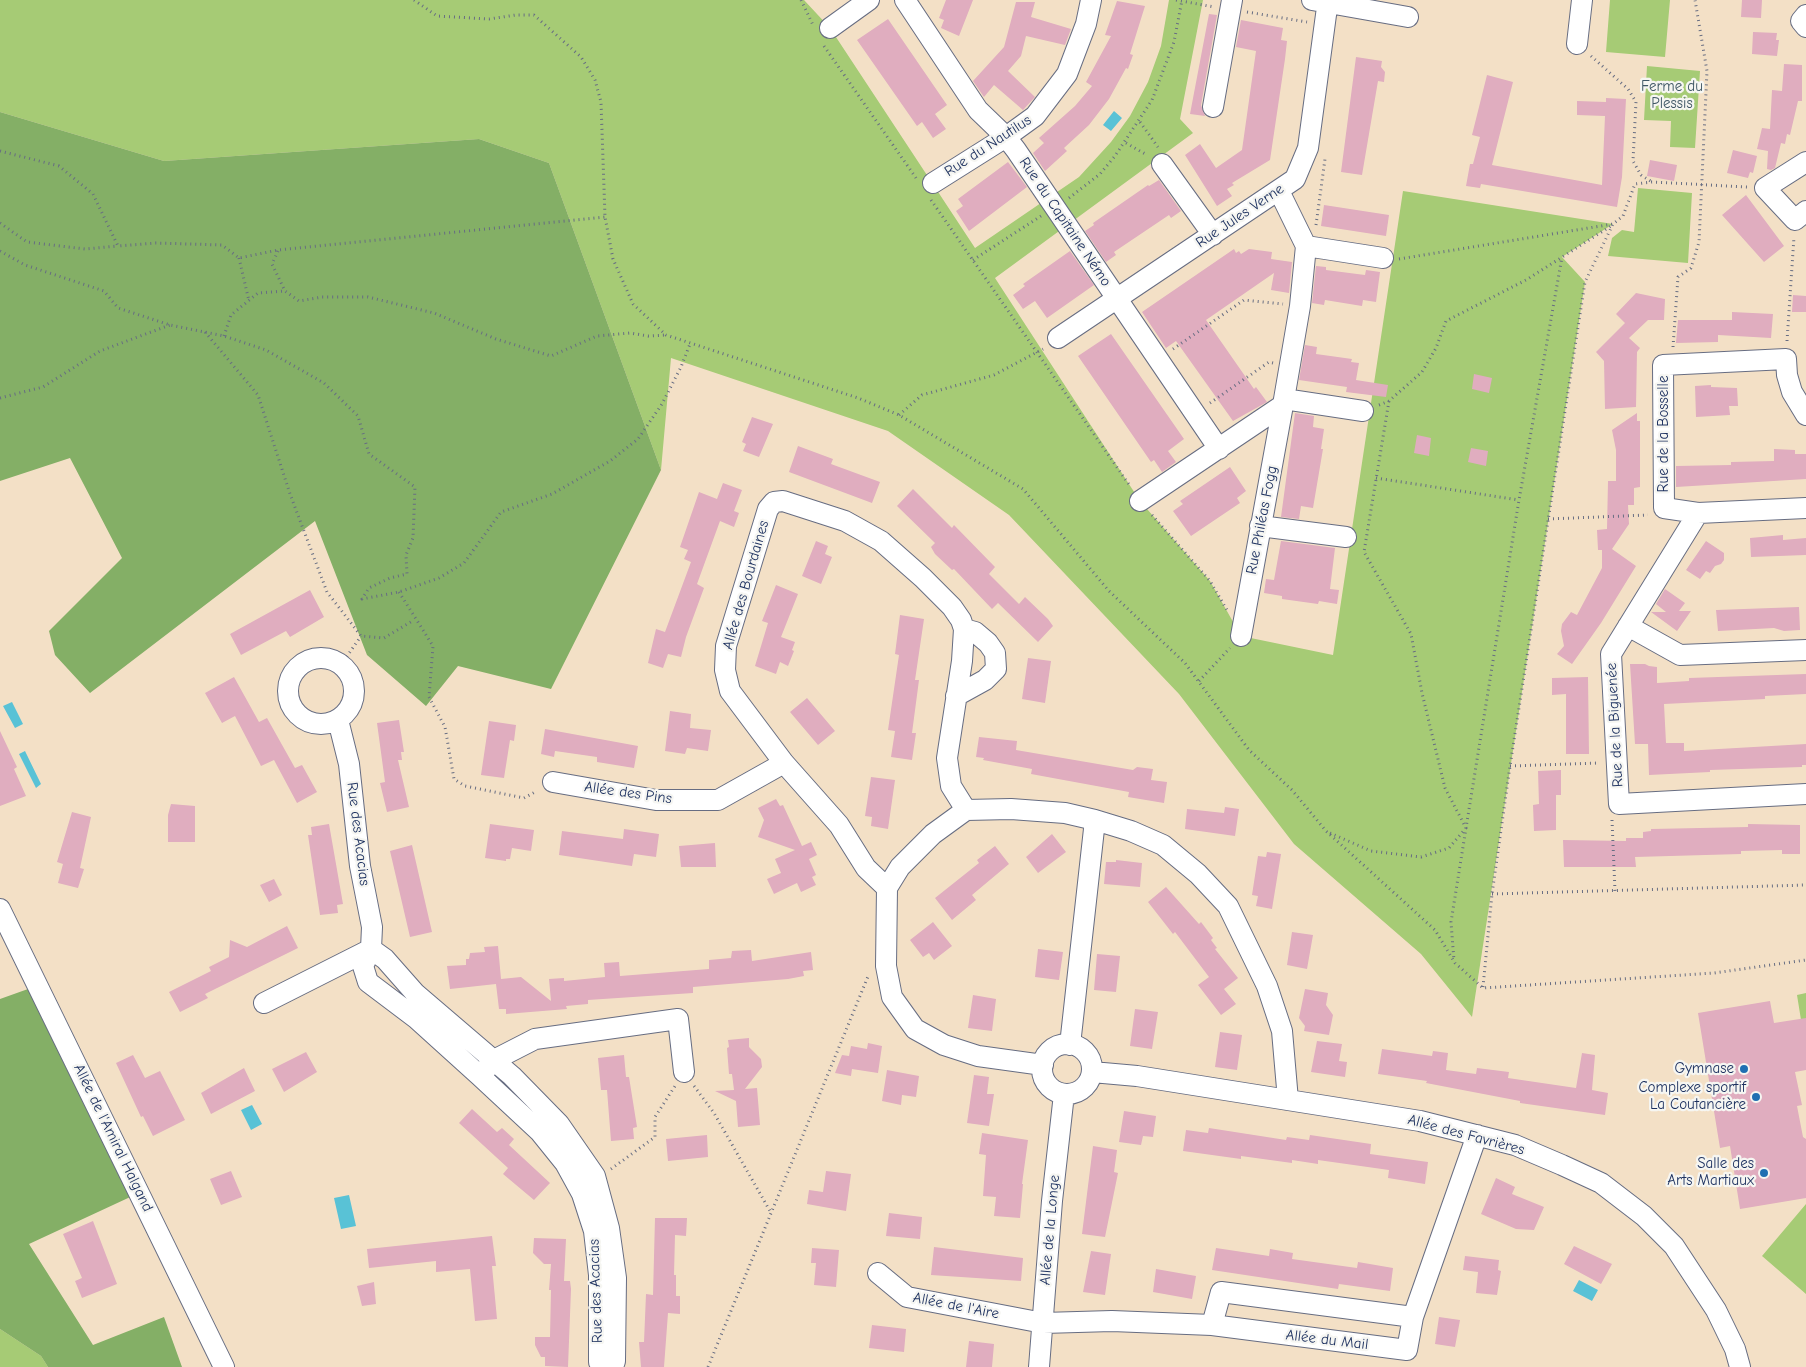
<!DOCTYPE html>
<meta charset="utf-8">
<style>
body{margin:0}
canvas{display:block;background:#f3e0c6}
</style>
<canvas width="1806" height="1367"></canvas>
<script>
const ctx = document.querySelector('canvas').getContext('2d');
ctx.lineJoin = 'round';
function fill(path, color) { ctx.fillStyle = color; ctx.fill(path, 'evenodd'); }
const shape = rows => new Path2D(rows.map(r => 'M' + r).join(''));
function trace(path, color, width, dash) { ctx.strokeStyle = color; ctx.lineWidth = width; ctx.lineCap = dash ? 'butt' : 'round'; ctx.setLineDash(dash || []); ctx.stroke(path); }
function label(font, color, halo, rows, align = 'center') {
  ctx.font = font + ' "Comic Neue",sans-serif'; ctx.lineWidth = 4.5; ctx.setLineDash([]); ctx.textBaseline = 'middle'; ctx.strokeStyle = halo; ctx.fillStyle = color; for (const [text, x, y, turn = 0] of rows) {
    ctx.save(); ctx.translate(x, y); ctx.rotate((+turn || 0) * Math.PI / 180); ctx.textAlign = isNaN(turn) ? turn : align; if (halo) ctx.strokeText(text, 0, 0); ctx.fillText(text, 0, 0); ctx.restore();
  }
}
const green = shape([
 [0,0,804,0,830,28,975,248,1079,177,1111,142,1130,116,1148,82,1161,46,1169,0,1203,0,1180,119,1193,133,995,278,1140,501,1210,581,1241,636,1333,655,1403,191,1613,224,1562,257,1585,282,1472,1017,1421,954,1294,844,1179,694,1009,515,888,431,671,358,661,470,549,163,479,139,164,161,0,112],
 [1610,0,1670,0,1665,57,1606,52],
 [1647,66,1700,71,1695,148,1670,147,1671,121,1644,120],
 [1638,188,1692,193,1688,263,1608,256,1612,238,1622,230,1634,232],
 [1806,993,1806,1051,1797,995],
 [1806,1204,1806,1294,1762,1256],
 [0,1329,41,1356,48,1367,0,1367]
]);
const forest = shape([
 [0,112,164,161,479,139,549,163,661,470,551,689,458,666,426,706,367,655,315,521,90,693,55,655,49,631,122,558,70,458,0,481],
 [42,984,141,1192,29,1244,93,1345,164,1317,182,1367,48,1367,41,1356,0,1329,0,999]
]);
const water = shape([
 [1114,111,1122,118,1111,131,1103,125],
 [12,702,23,724,15,728,3,706],
 [25,751,41,784,36,788,19,754],
 [252,1105,262,1124,251,1130,241,1110],
 [349,1195,356,1226,341,1229,334,1198],
 [1579,1280,1598,1290,1592,1301,1573,1291]
]);
const building = shape([
 [946,0,973,0,959,36,941,28,944,20,939,18],
 [1742,0,1762,0,1761,18,1741,17],
 [1117,1,1145,6,1130,54,1133,55,1128,69,1126,68,1109,99,1089,125,1064,148,1067,151,1045,171,1033,153,1044,143,1039,138,1075,106,1092,86,1086,82,1111,36,1105,35],
 [1016,2,1035,2,1031,17,1071,29,1065,45,1026,36,1021,56,1008,71,1035,97,1023,110,994,85,984,97,973,81,1004,47],
 [1209,14,1217,15,1201,105,1205,116,1190,114],
 [888,19,947,105,935,114,946,129,933,138,922,122,917,126,857,40],
 [1241,20,1283,28,1281,40,1287,41,1285,59,1270,160,1232,183,1234,185,1227,189,1232,196,1217,206,1185,155,1200,144,1216,168,1242,150,1256,51,1236,47],
 [1753,32,1777,33,1776,40,1779,40,1777,56,1752,54],
 [1356,57,1382,61,1381,67,1385,72,1384,82,1378,81,1362,175,1341,172],
 [1784,64,1802,65,1802,101,1798,101,1790,135,1787,134,1785,144,1781,143,1775,168,1771,170,1767,169,1768,151,1757,149,1762,128,1770,129,1772,90,1782,91],
 [1487,75,1513,82,1492,165,1602,185,1605,116,1577,115,1577,101,1606,102,1606,98,1626,99,1622,177,1617,207,1481,184,1480,188,1466,186,1470,164,1473,164,1480,137,1472,135],
 [1733,150,1757,156,1753,173,1750,172,1748,178,1727,173],
 [1650,160,1677,165,1674,181,1647,176],
 [1008,162,1027,187,969,231,956,211,963,206,958,199],
 [1159,180,1181,211,1171,218,1169,215,1114,252,1116,255,1106,262,1085,231,1094,225,1093,223,1148,185,1149,186],
 [1746,195,1784,246,1764,262,1722,215],
 [1324,205,1389,215,1386,236,1321,226],
 [1234,249,1236,253,1239,251,1241,254,1249,249,1272,252,1271,259,1292,262,1289,293,1271,290,1274,273,1206,320,1254,389,1256,387,1267,402,1233,421,1176,341,1166,348,1142,312],
 [1070,251,1094,285,1047,318,1035,301,1023,309,1013,295,1025,286,1023,284],
 [1316,266,1326,267,1326,270,1365,275,1366,270,1380,272,1376,302,1363,300,1362,306,1325,300,1324,305,1312,303],
 [1636,293,1665,299,1664,320,1648,320,1629,338,1640,348,1637,352,1636,407,1605,409,1604,361,1596,352,1625,323,1616,314],
 [1793,295,1806,296,1806,312,1792,312],
 [1732,312,1773,314,1771,338,1718,335,1718,342,1676,343,1678,320,1732,320],
 [1111,334,1184,439,1168,451,1176,462,1162,472,1154,460,1151,462,1078,356],
 [1305,345,1317,347,1316,354,1352,359,1351,362,1359,363,1356,380,1388,385,1386,397,1346,392,1347,387,1299,380],
 [1474,374,1492,378,1489,393,1472,389],
 [1711,385,1711,387,1737,388,1738,406,1729,406,1730,415,1696,417,1695,386],
 [1295,413,1314,416,1313,427,1324,429,1321,449,1323,449,1313,508,1301,506,1299,519,1281,517],
 [1637,413,1637,421,1640,421,1640,487,1634,488,1634,505,1628,505,1629,524,1612,549,1636,566,1601,623,1572,664,1557,654,1564,646,1561,631,1562,624,1571,612,1577,615,1602,568,1602,550,1598,550,1597,530,1607,529,1608,481,1616,481,1616,450,1612,430],
 [752,417,773,424,759,457,743,451,746,444,742,442],
 [1417,435,1431,438,1429,456,1414,453],
 [798,446,833,459,831,464,880,482,872,503,789,472],
 [1471,448,1488,451,1486,466,1468,462],
 [1774,449,1795,450,1795,454,1806,454,1806,479,1676,487,1676,466,1731,465,1731,462,1774,461],
 [1230,467,1246,491,1237,498,1240,503,1191,536,1173,511,1183,504,1180,501],
 [723,483,742,490,734,511,739,513,734,527,720,521,697,584,704,588,686,637,681,657,668,654,663,668,648,663,656,629,665,632,691,562,684,559,688,550,680,547,699,492,717,499],
 [913,489,952,528,954,525,995,567,989,574,1019,604,1025,597,1048,619,1053,626,1038,642,998,603,992,609,954,569,952,570,935,554,931,547,935,543,897,506],
 [1783,535,1783,540,1806,538,1806,555,1751,557,1750,538],
 [816,541,828,546,825,554,832,557,821,584,802,576],
 [1281,541,1335,548,1330,589,1339,590,1337,604,1319,601,1318,604,1282,599,1282,596,1264,593,1266,579,1274,580],
 [1706,541,1724,553,1724,560,1721,564,1715,566,1710,573,1706,571,1700,579,1686,570],
 [776,585,798,594,781,637,795,642,792,650,794,651,788,666,780,662,776,674,755,666,768,623,762,621],
 [1665,589,1685,603,1679,611,1691,611,1677,631,1651,612,1666,612,1656,604],
 [310,590,324,617,290,637,286,631,241,655,230,634],
 [1799,607,1800,630,1784,631,1774,628,1718,631,1716,610],
 [900,615,924,619,915,680,919,680,912,733,916,733,912,760,891,757,895,731,888,730,899,655,895,654],
 [1028,658,1051,661,1045,703,1022,699],
 [1630,664,1645,664,1649,666,1657,667,1657,683,1689,681,1689,678,1806,674,1806,694,1765,696,1765,699,1664,704,1666,743,1684,743,1684,751,1806,744,1806,765,1802,765,1802,767,1710,770,1710,772,1649,775,1648,744,1635,744],
 [234,677,259,722,267,718,295,768,302,765,317,792,297,803,274,760,261,766,235,716,222,723,205,693],
 [1588,677,1589,754,1566,754,1566,694,1552,695,1552,678],
 [807,698,835,731,818,745,790,712],
 [670,711,691,714,690,728,711,730,708,751,687,748,685,754,665,751],
 [399,720,404,752,401,752,402,760,398,760,409,807,387,812,380,783,385,782,377,723],
 [489,721,516,725,514,741,510,740,504,778,481,775],
 [545,729,638,746,634,768,597,762,597,757,555,751,554,757,541,754],
 [0,731,17,767,14,769,26,796,0,806],
 [979,737,1017,741,1016,750,1133,770,1137,767,1153,769,1151,780,1167,782,1164,803,1128,797,1129,792,1031,774,1032,769,983,760,984,758,976,757],
 [1561,770,1561,795,1556,795,1556,830,1534,831,1533,805,1539,804,1538,771],
 [871,777,895,780,888,829,871,826,872,817,865,816],
 [776,799,780,806,783,805,802,846,811,842,817,855,809,859,816,875,812,877,816,885,801,892,797,883,774,894,767,879,781,873,775,859,795,850,758,837,764,820,758,808],
 [171,804,195,806,195,842,168,842,168,815],
 [1225,807,1239,809,1235,836,1185,829,1187,809,1224,813],
 [72,812,91,817,80,868,84,869,78,888,58,883,63,864,57,862],
 [329,824,343,904,337,905,338,913,320,915,308,835,312,835,311,827],
 [490,824,534,830,531,851,512,848,510,859,506,859,506,861,485,858],
 [1748,824,1800,825,1800,854,1782,854,1782,850,1741,851,1741,854,1635,857,1636,867,1564,867,1563,840,1626,841,1626,838,1643,838,1643,832,1651,831,1651,829,1748,827],
 [624,829,659,834,656,857,634,854,632,866,559,855,562,831,623,839],
 [1052,834,1066,852,1038,873,1026,857],
 [715,843,716,867,681,867,679,846],
 [412,845,432,932,410,937,390,851],
 [995,846,1009,864,972,895,976,900,952,920,935,898,979,863,977,860],
 [1267,852,1281,854,1272,909,1256,906,1258,896,1252,895,1258,856,1266,857],
 [1116,860,1142,863,1140,887,1104,884,1106,862,1116,862],
 [274,879,282,895,269,902,260,885],
 [1166,887,1199,924,1201,922,1213,938,1211,940,1217,948,1215,949,1238,978,1224,989,1236,1004,1221,1015,1198,985,1209,977,1175,932,1173,934,1148,902],
 [933,922,952,946,934,960,929,953,923,957,910,940],
 [287,926,298,948,205,994,208,998,180,1012,169,992,211,971,209,967,229,957,230,940,247,947],
 [1292,932,1313,935,1307,969,1287,965],
 [498,946,501,979,521,977,551,1001,549,979,564,978,564,981,605,977,604,963,619,962,620,976,709,969,709,960,731,958,732,951,751,950,752,961,811,952,813,970,803,971,804,976,788,979,693,987,693,993,588,1000,588,1004,566,1006,567,1009,506,1014,506,1009,499,1009,496,984,450,989,447,966,466,965,466,959,469,959,470,953,485,952,484,947],
 [1038,949,1063,952,1059,980,1035,977],
 [1097,954,1120,956,1116,992,1094,990],
 [1305,989,1328,993,1326,1005,1333,1015,1329,1035,1304,1031,1305,1026,1299,1018],
 [973,995,996,999,992,1031,968,1028],
 [1770,1001,1774,1023,1806,1018,1806,1070,1795,1072,1802,1105,1797,1106,1803,1137,1806,1139,1806,1198,1740,1209,1730,1146,1720,1148,1698,1013],
 [1135,1009,1158,1012,1152,1049,1130,1046],
 [1220,1032,1242,1035,1237,1070,1215,1067],
 [749,1038,749,1047,761,1059,762,1067,745,1089,757,1088,760,1125,738,1127,736,1101,715,1091,734,1090,732,1074,729,1074,727,1048,729,1047,728,1040],
 [1317,1041,1342,1044,1339,1061,1347,1062,1345,1077,1311,1072],
 [868,1043,882,1046,878,1073,852,1069,851,1076,835,1073,842,1055,849,1056,851,1046,867,1049],
 [1382,1049,1432,1056,1433,1051,1448,1053,1446,1070,1476,1074,1477,1068,1509,1072,1508,1078,1576,1088,1582,1053,1595,1055,1592,1090,1608,1093,1605,1115,1520,1103,1520,1101,1426,1083,1427,1081,1378,1074],
 [306,1052,317,1072,284,1092,272,1069],
 [133,1055,145,1078,160,1071,185,1120,153,1136,143,1116,141,1117,116,1063],
 [624,1055,626,1077,629,1077,637,1127,633,1128,634,1139,611,1141,607,1090,601,1090,598,1058],
 [244,1068,255,1091,211,1114,201,1093],
 [887,1070,919,1076,916,1097,902,1095,901,1105,882,1101],
 [974,1075,989,1077,987,1094,994,1094,989,1126,967,1123],
 [472,1109,497,1132,502,1128,514,1139,509,1145,550,1183,534,1200,503,1174,508,1168,459,1123],
 [1124,1111,1156,1116,1153,1137,1143,1136,1141,1145,1119,1142],
 [1209,1128,1286,1140,1287,1137,1309,1140,1310,1135,1371,1144,1370,1154,1428,1162,1425,1184,1388,1178,1389,1170,1318,1160,1318,1164,1292,1160,1292,1163,1241,1156,1241,1159,1183,1151,1186,1130,1208,1133],
 [982,1133,1028,1140,1022,1184,1023,1184,1020,1218,994,1216,996,1197,983,1196,986,1155,979,1154],
 [707,1135,708,1157,668,1161,666,1139],
 [1093,1146,1117,1150,1114,1172,1118,1173,1105,1237,1082,1234],
 [231,1171,242,1197,221,1205,210,1179],
 [826,1171,851,1174,846,1211,807,1204,809,1190,823,1192],
 [1496,1178,1515,1187,1512,1194,1544,1207,1534,1230,1516,1229,1481,1214],
 [889,1213,922,1217,920,1239,886,1236],
 [655,1218,687,1218,686,1236,675,1235,674,1275,676,1275,676,1296,680,1296,680,1314,668,1313,664,1367,641,1367,639,1342,644,1342,646,1294,653,1295],
 [93,1221,117,1284,82,1298,75,1281,82,1278,63,1234],
 [492,1236,496,1266,492,1266,497,1319,475,1321,470,1269,436,1272,436,1261,369,1268,367,1249],
 [534,1238,566,1239,564,1281,570,1281,571,1289,568,1367,545,1366,545,1357,541,1357,535,1345,535,1337,550,1337,551,1290,549,1290,551,1264,544,1264,533,1253],
 [1574,1246,1612,1264,1601,1284,1564,1264],
 [934,1247,1023,1258,1021,1281,931,1275],
 [812,1248,839,1250,836,1287,814,1285,816,1263,811,1263],
 [1216,1248,1269,1256,1270,1249,1293,1253,1292,1259,1357,1268,1358,1262,1393,1268,1390,1291,1339,1284,1338,1289,1212,1270],
 [1091,1251,1111,1254,1105,1295,1083,1292],
 [1465,1256,1499,1260,1498,1270,1501,1271,1497,1295,1476,1293,1478,1272,1463,1270],
 [1156,1269,1196,1276,1192,1299,1153,1292],
 [374,1282,376,1304,362,1306,357,1286],
 [1439,1317,1460,1320,1455,1347,1435,1344],
 [872,1325,906,1329,904,1352,869,1348],
 [969,1341,994,1344,992,1367,966,1367]
]);
const path = shape([
 [414,0,437,16,489,19,516,15,534,15,581,57,595,80,601,102,605,217,613,259,633,304,666,335,858,398,899,415,1023,489,1109,591,1185,663,1249,750,1292,790,1326,831,1435,930,1455,963,1483,988,1714,973,1806,960],
 [801,0,813,25],
 [1176,0,1214,7],
 [1247,12,1307,22],
 [824,46,916,178],
 [1591,56,1628,89,1636,102,1633,161,1641,175,1652,182],
 [1140,122,1158,147],
 [1126,143,1147,155],
 [0,151,59,166,93,194,118,246,156,243,222,245,239,258,278,250,605,217],
 [1069,198,1100,174,1115,156,1152,100,1174,42,1182,0],
 [931,200,1130,486],
 [0,223,27,242,85,249,118,246],
 [1316,225,1325,159],
 [0,251,25,265,104,291,118,308,170,325,224,336,266,350,324,383,358,416,369,454,415,487,413,538,406,555,407,574,390,578,369,588,362,599,399,592,439,578,464,563,501,512,552,494,610,461,638,439,662,404,681,367,690,344],
 [278,251,272,264,285,291,299,301,322,297,368,297,434,313,496,339,551,356,597,336,630,333,648,336,666,335],
 [239,258,249,301],
 [1399,259,1613,224,1623,216,1635,184,1652,182,1747,187],
 [973,260,1041,216],
 [205,332,258,395,290,494,327,592,361,636,384,638,414,620],
 [224,336,231,315,258,293,285,291],
 [1787,341,1794,237],
 [1673,347,1678,277,1691,268,1699,242,1707,71,1695,0],
 [1173,349,1244,300,1283,304],
 [0,398,43,387,100,351,170,325],
 [1389,401,1364,552,1411,634,1422,693,1445,788,1466,828,1451,922,1454,961],
 [1210,403,1269,362,1273,363],
 [1379,405,1389,401,1422,372,1436,348,1446,321,1526,280,1611,226],
 [899,415,922,395,994,375,1043,349],
 [1376,478,1519,500],
 [1152,515,1210,581,1227,610],
 [1548,519,1648,515],
 [399,592,433,646,429,697,445,727,454,779,465,786,524,798,537,791],
 [341,665,361,636],
 [1199,681,1230,648],
 [1510,766,1599,763],
 [1612,820,1615,891],
 [1330,833,1371,851,1421,857,1449,848,1466,828,1519,500,1562,257],
 [1492,894,1806,885],
 [1483,987,1492,894,1510,766,1585,282,1613,224],
 [694,1086,714,1113,770,1211],
 [611,1169,655,1137,655,1117,675,1086],
 [708,1367,869,974]
]);
const minor = shape([
 [905,0,978,110,1006,137,1016,150,1219,449],
 [1312,0,1408,17],
 [1806,15,1801,21,1806,27],
 [830,28,869,0],
 [1577,44,1582,0],
 [1213,107,1232,0],
 [1806,162,1765,188,1795,220,1806,211],
 [1162,164,1213,235],
 [933,183,1006,137,1035,116,1067,74,1086,24,1091,0],
 [1306,246,1383,258],
 [1058,338,1295,179,1308,148,1328,0],
 [1284,399,1363,411],
 [1806,415,1792,392,1787,375,1786,359,1663,365,1664,508,1698,513,1806,508],
 [1140,501,1283,405,1300,306,1306,246,1279,191],
 [1698,513,1611,654,1619,804,1806,794],
 [1260,526,1346,537],
 [1628,626,1680,655,1806,650],
 [1241,636,1283,405],
 '288 691a33 33 0 1 1 66 0a33 33 0 1 1-66 0Z',
 [956,696,985,680,996,669,995,653,988,643,975,632,964,629],
 [338,720,349,764,360,866,372,927,371,949,363,966,368,982,417,1019,480,1076,540,1132,565,1163,582,1194,594,1231,599,1275,599,1362,602,1367],
 [553,782,656,800,718,800,784,763],
 [887,888,866,868,839,825,784,763,730,691,725,670,726,646,768,509,774,502,783,501,845,521,881,541,923,578,952,607,961,620,964,629,962,661,947,758,951,786,966,810],
 [0,909,224,1367],
 [371,949,385,959,415,993,512,1076,559,1124,595,1176,609,1228,616,1278,615,1361,613,1367],
 [264,1003,371,949],
 '1042 1069a25 25 0 1 1 50 0a25 25 0 1 1-50 0Z',
 [1070,1045,1095,820],
 [1043,1065,978,1056,944,1045,915,1029,892,997,886,966,887,888,900,867,933,834,966,810,1011,809,1065,813,1095,820,1131,831,1163,845,1198,874,1228,906,1267,986,1282,1031,1288,1100],
 [486,1069,494,1060,535,1039,678,1019,684,1072],
 [1092,1072,1137,1076,1420,1121,1515,1145,1562,1165,1601,1183,1644,1216,1674,1246,1716,1310,1735,1349,1740,1367],
 [878,1273,907,1297,1043,1323,1112,1321,1212,1325,1407,1350,1413,1317,1221,1292,1212,1325],
 [1413,1317,1477,1135],
 [1039,1367,1052,1201,1064,1094]
]);
const markers = [
 [1744,1069,5,"#1f6fb2"],
 [1756,1097,5,"#1f6fb2"],
 [1764,1173,5,"#1f6fb2"]
];
const parkNames = [
 ["Ferme du",1672,87],
 ["Plessis",1672,104]
];
const streetNames = [
 ["Rue du Nautilus",988,146,-33],
 ["Rue Jules Verne",1240,216,-34],
 ["Rue du Capitaine Némo",1065,222,56],
 ["Rue de la Bosselle",1664,434,-90],
 ["Rue Philéas Fogg",1262,520,-79],
 ["Allée des Bourdaines",746,585,-74],
 ["Rue de la Biguenée",1615,725,-93],
 ["Allée des Pins",628,793,8],
 ["Rue des Acacias",358,834,83],
 ["Allée des Favrières",1466,1135,15],
 ["Allée de l'Amiral Halgand",113,1138,64],
 ["Allée de la Longe",1050,1230,-85],
 ["Rue des Acacias",596,1291,-92],
 ["Allée de l'Aire",956,1306,11],
 ["Allée du Mail",1327,1340,7]
];
const poiNames = [
 ["Gymnase",1734,1069],
 ["Complexe sportif",1746,1088],
 ["La Coutancière",1746,1105],
 ["Salle des",1754,1164],
 ["Arts Martiaux",1754,1181]
];
fill(green, '#a6cb75');
fill(forest, '#84af66');
fill(water, '#59c2d6');
fill(building, '#e0adbf');
trace(minor, '#676d82', 22);
trace(path, '#676d82', 3, [1, 4]);
trace(minor, '#fff', 20);
for (const [x, y, r, color] of markers) { const dot = new Path2D(); dot.arc(x, y, r, 0, 2 * Math.PI); ctx.fillStyle = color; ctx.fill(dot); trace(dot, '#f6f6f2', 2); }
label('15px', '#3e5664', '#f6f6f2', parkNames);
label('15px', '#1b2f5e', '#f6f6f2', streetNames);
label('15px', '#1b2f5e', '#f6f6f2', poiNames, 'right');
</script>
